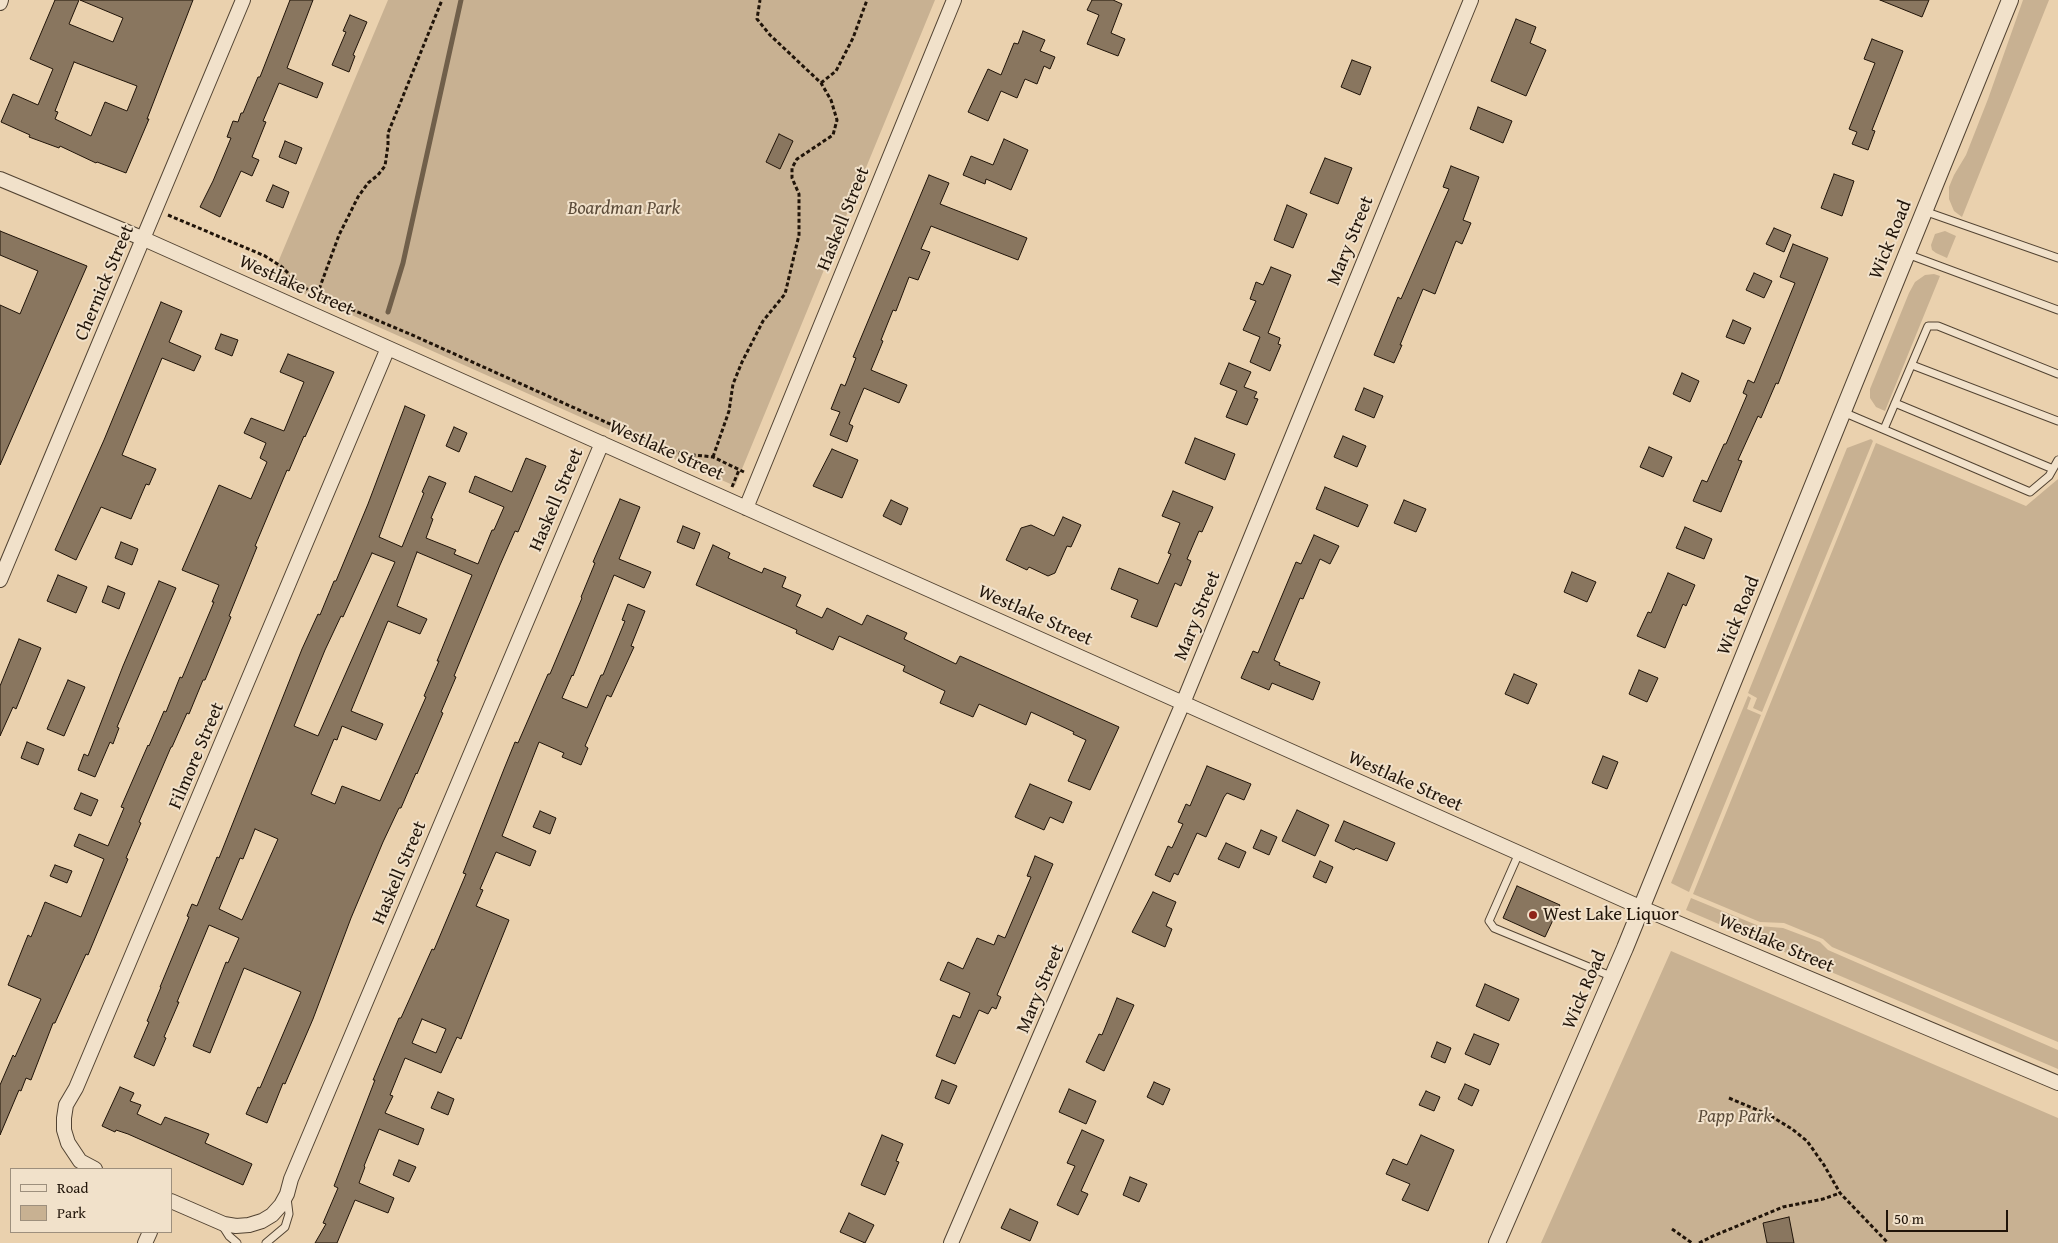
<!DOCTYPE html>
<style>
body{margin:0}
#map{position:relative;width:2058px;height:1243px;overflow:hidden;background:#ead1ae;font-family:"Gentium Book Plus",serif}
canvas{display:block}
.legend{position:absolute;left:10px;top:1168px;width:162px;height:65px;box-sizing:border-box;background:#f1e1ca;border:1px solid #9d8f7d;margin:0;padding:6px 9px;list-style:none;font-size:15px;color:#201409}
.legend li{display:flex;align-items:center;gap:10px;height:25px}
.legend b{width:25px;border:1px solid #9d8f7d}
.scale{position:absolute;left:1886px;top:1210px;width:122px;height:22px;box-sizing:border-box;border:2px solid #201409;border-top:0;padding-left:6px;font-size:15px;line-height:18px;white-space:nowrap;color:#201409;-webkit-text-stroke:4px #f1e1ca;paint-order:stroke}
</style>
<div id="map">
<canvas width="2058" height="1243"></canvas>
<ul class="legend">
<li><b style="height:6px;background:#f1e1ca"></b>Road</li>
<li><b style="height:14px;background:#c8b192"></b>Park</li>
</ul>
<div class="scale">50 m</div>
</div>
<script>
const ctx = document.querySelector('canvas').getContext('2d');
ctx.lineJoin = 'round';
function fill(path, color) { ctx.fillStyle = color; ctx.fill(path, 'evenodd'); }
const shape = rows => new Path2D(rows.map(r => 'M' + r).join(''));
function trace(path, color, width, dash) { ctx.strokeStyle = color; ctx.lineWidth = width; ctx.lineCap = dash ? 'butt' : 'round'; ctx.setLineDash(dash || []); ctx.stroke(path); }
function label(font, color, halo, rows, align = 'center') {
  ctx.font = font + ' "Gentium Book Plus",serif'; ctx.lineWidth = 4; ctx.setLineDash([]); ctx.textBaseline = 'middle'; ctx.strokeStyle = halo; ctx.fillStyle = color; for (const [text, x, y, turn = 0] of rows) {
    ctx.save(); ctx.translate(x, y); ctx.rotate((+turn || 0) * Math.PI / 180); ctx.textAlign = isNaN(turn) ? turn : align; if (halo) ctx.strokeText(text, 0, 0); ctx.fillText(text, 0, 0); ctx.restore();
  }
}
const green = shape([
 [388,0,935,0,735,486,271,279],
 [2023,0,2049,0,1962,217,1954,211,1949,199,1949,187,1954,175,1966,155,1988,99],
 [1945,231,1956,236,1947,258,1936,253,1932,250,1931,245,1935,234],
 [1934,274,1940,276,1885,411,1876,407,1870,398,1870,389,1909,293,1915,282,1925,275],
 [1871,439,1873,441,1762,712,1753,708,1757,698,1748,693,1847,448],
 [1876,443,2026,506,2058,479,2058,1042,1832,947,1823,939,1784,923,1760,922,1693,894],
 [1748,696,1751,698,1747,709,1761,715,1689,892,1671,883],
 [1691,898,1759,926,1783,928,1820,942,1828,950,2058,1050,2058,1069,1686,910],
 [1671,951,2058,1118,2058,1243,1541,1243]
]);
const stream = shape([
 [388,312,403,263,461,0]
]);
const building = shape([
 [55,0,79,0,69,24,113,42,123,18,80,0,193,0,147,119,149,119,126,173,97,162,96,163,60,146,59,148,29,137,30,135,1,122,13,94,38,105,53,69,30,59,55,0],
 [74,62,137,86,127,111,105,102,91,136,55,119,58,112,55,111,74,62],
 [290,0,313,0,287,68,323,83,317,98,279,83,263,121,266,122,252,157,259,160,252,176,241,171,220,217,200,207,213,181,231,138,227,137,233,121,238,122,241,113,243,113,258,77,260,77,290,0],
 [1092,0,1113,0,1122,4,1111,33,1125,39,1118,56,1087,44,1099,15,1087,10,1092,0],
 [1880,0,1929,0,1922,17,1880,0],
 [350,15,367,22,353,55,355,56,349,72,332,65,346,32,343,31,350,15],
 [1516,19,1536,27,1530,43,1546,50,1526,96,1491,81,1516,19],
 [1023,31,1045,40,1040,51,1055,57,1050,69,1044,66,1037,84,1025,79,1017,98,1001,91,988,121,968,112,988,69,1001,75,1014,43,1018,44,1023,31],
 [1872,39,1903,51,1872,130,1875,131,1868,150,1852,144,1857,132,1849,129,1875,63,1864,59,1872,39],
 [1352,60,1371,67,1360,95,1341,87,1352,60],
 [1478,107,1512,121,1503,143,1470,129,1478,107],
 [779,134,793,141,780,169,766,162,779,134],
 [1004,139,1028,150,1011,190,986,179,985,184,963,175,971,156,993,165,1004,139],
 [285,141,302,148,296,164,279,157,285,141],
 [1325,158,1352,168,1338,204,1310,193,1325,158],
 [1451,166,1479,177,1463,220,1471,223,1462,244,1456,241,1435,294,1423,289,1400,345,1402,345,1394,363,1374,355,1398,297,1401,299,1449,189,1443,187,1451,166],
 [1834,174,1854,181,1842,216,1821,208,1834,174],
 [929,175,949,183,940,204,1027,238,1018,260,931,226,921,249,930,252,918,280,909,277,896,311,893,310,881,340,883,341,871,370,907,385,899,403,864,388,849,424,853,426,847,442,830,435,840,412,831,409,841,384,845,386,856,358,853,357,929,175],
 [273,185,289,192,283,208,266,201,273,185],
 [1287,205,1307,214,1293,248,1274,240,1287,205],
 [1774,228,1791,235,1784,252,1766,244,1774,228],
 [0,231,87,266,0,465,0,305,20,314,38,271,0,255,0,231],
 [1793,244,1828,258,1778,384,1776,383,1761,418,1758,416,1738,460,1742,461,1721,512,1693,501,1702,480,1707,482,1724,444,1726,444,1747,395,1743,393,1748,380,1754,383,1795,283,1780,277,1793,244],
 [1271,267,1291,275,1268,333,1280,338,1278,344,1281,345,1270,371,1250,362,1260,337,1243,330,1256,301,1250,299,1256,282,1263,285,1271,267],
 [1754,273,1772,281,1764,298,1746,290,1754,273],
 [161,302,182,311,169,342,201,356,194,371,162,358,122,455,156,469,149,485,146,484,131,519,101,507,76,560,55,550,104,440,161,302],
 [1733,320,1751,328,1744,344,1726,337,1733,320],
 [221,334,238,340,232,356,215,349,221,334],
 [288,354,334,372,305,437,304,436,289,471,287,470,255,546,257,547,229,616,231,617,205,680,203,680,189,714,187,713,172,747,171,747,139,822,141,823,126,858,128,859,88,955,86,954,55,1023,53,1023,31,1080,26,1078,21,1091,19,1090,0,1135,0,1085,13,1055,15,1057,41,999,8,985,28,935,31,937,45,902,81,917,104,859,74,846,79,834,108,846,124,808,121,807,148,745,149,746,164,711,166,712,180,677,182,678,214,602,212,602,219,585,182,570,219,485,251,499,267,462,260,458,266,443,244,433,251,418,284,431,304,382,280,372,288,354],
 [1229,363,1251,372,1244,387,1257,392,1254,398,1258,399,1247,425,1226,417,1237,391,1220,384,1229,363],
 [1682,373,1699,381,1690,402,1673,394,1682,373],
 [1364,388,1383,396,1374,418,1355,410,1364,388],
 [405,406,425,415,379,537,402,547,424,493,422,492,429,476,446,483,431,518,433,519,426,538,456,550,454,554,478,564,492,530,494,530,504,507,469,492,475,476,512,492,526,458,546,466,518,532,515,531,500,565,454,676,456,677,441,712,443,713,417,774,416,773,401,808,399,808,383,842,351,918,313,1019,285,1084,283,1083,267,1123,246,1114,258,1087,260,1088,301,992,244,968,210,1053,193,1046,226,962,228,963,239,938,209,925,177,1002,179,1002,164,1037,166,1038,154,1066,134,1057,149,1022,147,1021,161,987,160,987,189,917,187,916,192,904,197,906,217,857,219,858,302,649,318,614,320,615,334,581,336,581,368,504,405,406],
 [417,552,472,575,437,661,439,661,424,696,426,697,380,801,342,786,335,804,311,794,334,739,337,740,342,726,376,740,383,724,351,711,388,621,420,634,427,619,397,606,417,552],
 [372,553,395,562,318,736,294,726,325,650,341,616,343,617,372,553],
 [255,829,278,839,242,920,219,909,240,858,243,859,255,829],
 [454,427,467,433,459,452,446,446,454,427],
 [1343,436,1366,446,1357,467,1334,457,1343,436],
 [1195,438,1235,454,1225,480,1185,463,1195,438],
 [1649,447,1672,457,1663,477,1640,467,1649,447],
 [832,449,858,460,842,498,813,486,832,449],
 [1325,487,1368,505,1358,527,1316,509,1325,487],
 [1173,491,1213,507,1202,532,1199,531,1187,559,1191,561,1181,586,1175,583,1157,627,1131,617,1138,600,1111,589,1119,568,1158,584,1171,554,1168,553,1180,523,1162,516,1173,491],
 [620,499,640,507,619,559,651,572,644,588,614,575,573,676,572,675,562,698,587,708,601,675,603,675,625,621,622,620,628,604,645,611,631,646,634,647,611,697,607,695,585,746,588,748,581,765,562,757,564,753,539,742,502,836,536,851,530,866,496,852,480,889,483,890,476,906,509,920,461,1039,457,1037,441,1073,405,1058,390,1095,393,1096,385,1113,424,1129,418,1145,379,1129,364,1166,365,1167,359,1183,394,1198,388,1213,355,1200,337,1243,315,1243,326,1224,323,1223,338,1188,334,1186,375,1080,373,1080,399,1018,401,1018,432,949,434,950,466,874,463,873,504,769,515,742,518,743,548,674,550,674,582,598,581,597,595,563,593,562,620,499],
 [422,1019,446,1029,436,1053,412,1043,422,1019],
 [891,500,908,508,901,525,883,516,891,500],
 [1404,500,1426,509,1416,532,1394,523,1404,500],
 [1063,517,1081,525,1071,547,1067,546,1055,573,1048,576,1029,567,1027,570,1006,560,1021,528,1031,525,1054,536,1063,517],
 [683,526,700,533,694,549,677,542,683,526],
 [1685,527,1712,539,1704,559,1676,548,1685,527],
 [1314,535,1339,546,1330,564,1320,559,1303,599,1300,598,1274,660,1280,663,1279,665,1320,682,1313,700,1272,683,1269,690,1241,678,1253,651,1258,653,1296,562,1301,564,1314,535],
 [121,542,138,549,132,565,115,558,121,542],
 [713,545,730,553,728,558,762,573,764,568,786,577,782,587,801,595,796,606,822,618,827,608,862,625,867,615,907,633,904,639,956,664,960,656,1119,727,1090,790,1068,781,1086,740,1073,734,1074,732,1031,712,1026,725,979,704,973,717,940,703,945,691,903,671,905,666,839,636,833,650,796,633,797,630,696,585,713,545],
 [1572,572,1596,582,1587,602,1564,592,1572,572],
 [1668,573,1695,585,1686,606,1683,604,1665,648,1637,636,1648,612,1651,613,1668,573],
 [58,575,87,587,76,613,47,601,58,575],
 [159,581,176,588,117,727,119,728,113,744,110,742,95,777,78,770,84,754,88,756,123,666,159,581],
 [108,586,125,593,119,609,102,602,108,586],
 [19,639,41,648,16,709,13,707,0,736,0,686,19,639],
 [1639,670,1658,678,1647,702,1629,694,1639,670],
 [1514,674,1537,684,1528,704,1505,694,1514,674],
 [68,680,85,687,64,736,47,729,68,680],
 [27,742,44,749,38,765,21,758,27,742],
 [1603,756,1618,762,1607,789,1592,783,1603,756],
 [1207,766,1251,784,1244,800,1227,793,1224,797,1206,837,1197,833,1178,875,1174,873,1170,882,1155,875,1168,846,1172,848,1183,824,1178,822,1186,804,1190,806,1207,766],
 [1030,784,1072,802,1063,823,1050,817,1044,830,1015,817,1030,784],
 [81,793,98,800,91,816,74,809,81,793],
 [1297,810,1329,825,1315,856,1282,841,1297,810],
 [540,811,556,818,550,834,533,827,540,811],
 [1344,821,1395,843,1387,861,1356,848,1354,850,1335,841,1344,821],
 [1261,830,1277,837,1269,855,1253,848,1261,830],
 [1226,843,1246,852,1239,868,1218,859,1226,843],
 [1035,856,1053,864,997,995,1001,997,996,1009,992,1007,988,1014,979,1010,955,1064,936,1056,953,1015,960,1018,970,993,940,980,948,962,963,969,977,938,994,945,998,935,1005,938,1031,877,1027,876,1035,856],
 [1320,861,1333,867,1326,883,1313,877,1320,861],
 [55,865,72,871,67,883,50,876,55,865],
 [1517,886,1560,905,1545,937,1503,918,1517,886],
 [1153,892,1176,902,1166,926,1172,929,1165,947,1132,932,1153,892],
 [1485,984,1519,999,1509,1021,1476,1006,1485,984],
 [1117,998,1134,1005,1104,1071,1086,1062,1099,1034,1102,1035,1117,998],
 [1474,1034,1499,1044,1490,1065,1465,1054,1474,1034],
 [1437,1042,1451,1048,1445,1063,1431,1057,1437,1042],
 [942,1080,957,1086,949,1104,935,1098,942,1080],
 [1154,1082,1170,1089,1163,1105,1147,1097,1154,1082],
 [1465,1084,1479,1090,1472,1106,1458,1099,1465,1084],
 [120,1087,134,1093,130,1101,141,1105,137,1114,161,1125,165,1117,209,1134,205,1143,252,1164,243,1185,128,1134,116,1130,115,1132,102,1126,120,1087],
 [1069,1089,1096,1101,1086,1124,1059,1112,1069,1089],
 [1426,1091,1440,1097,1434,1111,1419,1105,1426,1091],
 [438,1092,454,1099,448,1115,431,1108,438,1092],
 [1082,1130,1104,1140,1081,1191,1088,1194,1078,1215,1057,1205,1075,1166,1067,1163,1082,1130],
 [882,1135,903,1144,896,1161,899,1162,885,1195,861,1185,882,1135],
 [1421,1135,1454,1150,1428,1211,1402,1200,1410,1184,1386,1174,1393,1159,1407,1165,1421,1135],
 [399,1160,416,1167,409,1182,393,1175,399,1160],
 [1130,1177,1147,1184,1139,1202,1123,1195,1130,1177],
 [1010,1209,1038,1222,1030,1241,1001,1228,1010,1209],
 [849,1213,874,1225,865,1243,840,1232,849,1213],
 [1789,1217,1794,1243,1767,1243,1763,1223,1789,1217]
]);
const path = shape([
 [821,83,836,71,853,38,867,0],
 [168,215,265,256,282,267,300,285,317,295,410,334,668,450,684,454,713,457,746,473],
 [317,295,339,235,358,197,368,183,378,175,385,166,388,145,388,133,442,0],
 [713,457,729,411,733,384,742,362,763,321,785,294,799,235,799,194,792,178,792,168,797,159,833,135,837,120,831,100,821,83,770,35,757,19,760,0],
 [732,487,739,470],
 [1729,1098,1769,1115,1792,1129,1807,1141,1824,1165,1840,1193,1888,1243],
 [1672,1229,1692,1243],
 [1699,1243,1713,1236,1783,1207,1823,1199,1840,1193]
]);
const service = shape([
 [1924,211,2058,258],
 [1907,254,2058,310],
 [1912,365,2058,421],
 [1895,403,2053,469],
 [1843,412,2030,492,2049,476,2058,460],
 [1884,429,1928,326,1938,326,2058,374],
 [1519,853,1489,921,1494,928,1613,977],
 [222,1225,229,1236,237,1243],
 [266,1243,285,1227,289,1214,287,1198]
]);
const minor = shape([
 [0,3,1,0],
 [0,179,144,239,1642,908,2058,1083],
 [746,508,954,0],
 [0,580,243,0],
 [95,1169,80,1161,68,1143,64,1130,64,1118,66,1105,76,1088,388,348],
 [171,1201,224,1224,236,1226,249,1225,262,1221,272,1215,281,1205,287,1194,291,1179,602,443],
 [145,1243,150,1232],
 [951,1243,1183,703,1471,0]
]);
const tertiary = shape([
 [1497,1243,1625,948,2010,0]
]);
const markers = [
 [1533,915,5,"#8f2418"]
];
const parkNames = [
 ["Boardman Park",624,209],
 ["Papp Park",1735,1117]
];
const streetNames = [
 ["Haskell Street",844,219,-68],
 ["Wick Road",1891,240,-68],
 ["Mary Street",1351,241,-68],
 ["Chernick Street",105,283,-67],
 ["Westlake Street",296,286,24],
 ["Westlake Street",666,451,24],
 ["Haskell Street",557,500,-67],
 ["Westlake Street",1035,616,24],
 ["Mary Street",1198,616,-68],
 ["Wick Road",1739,616,-68],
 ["Filmore Street",197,756,-67],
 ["Westlake Street",1405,782,24],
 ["Haskell Street",400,873,-67],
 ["Westlake Street",1776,944,23],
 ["Mary Street",1041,989,-67],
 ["Wick Road",1585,990,-67]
];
const poiNames = [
 ["West Lake Liquor",1543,915]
];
fill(green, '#c8b192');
trace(stream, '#705f4a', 5);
fill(building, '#89765f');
trace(building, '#201409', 1);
trace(service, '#524332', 9);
trace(minor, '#524332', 16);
trace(tertiary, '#524332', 18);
trace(path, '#201409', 3, [4, 2.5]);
trace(service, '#f1e1ca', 7);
trace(minor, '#f1e1ca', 14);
trace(tertiary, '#f1e1ca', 16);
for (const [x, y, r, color] of markers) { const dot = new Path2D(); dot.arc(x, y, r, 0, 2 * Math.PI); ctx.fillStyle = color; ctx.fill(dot); trace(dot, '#f1e1ca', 2); }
label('italic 19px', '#5b4b39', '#f1e1ca', parkNames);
label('19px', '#201409', '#f1e1ca', streetNames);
label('19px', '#201409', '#f1e1ca', poiNames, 'left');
</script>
